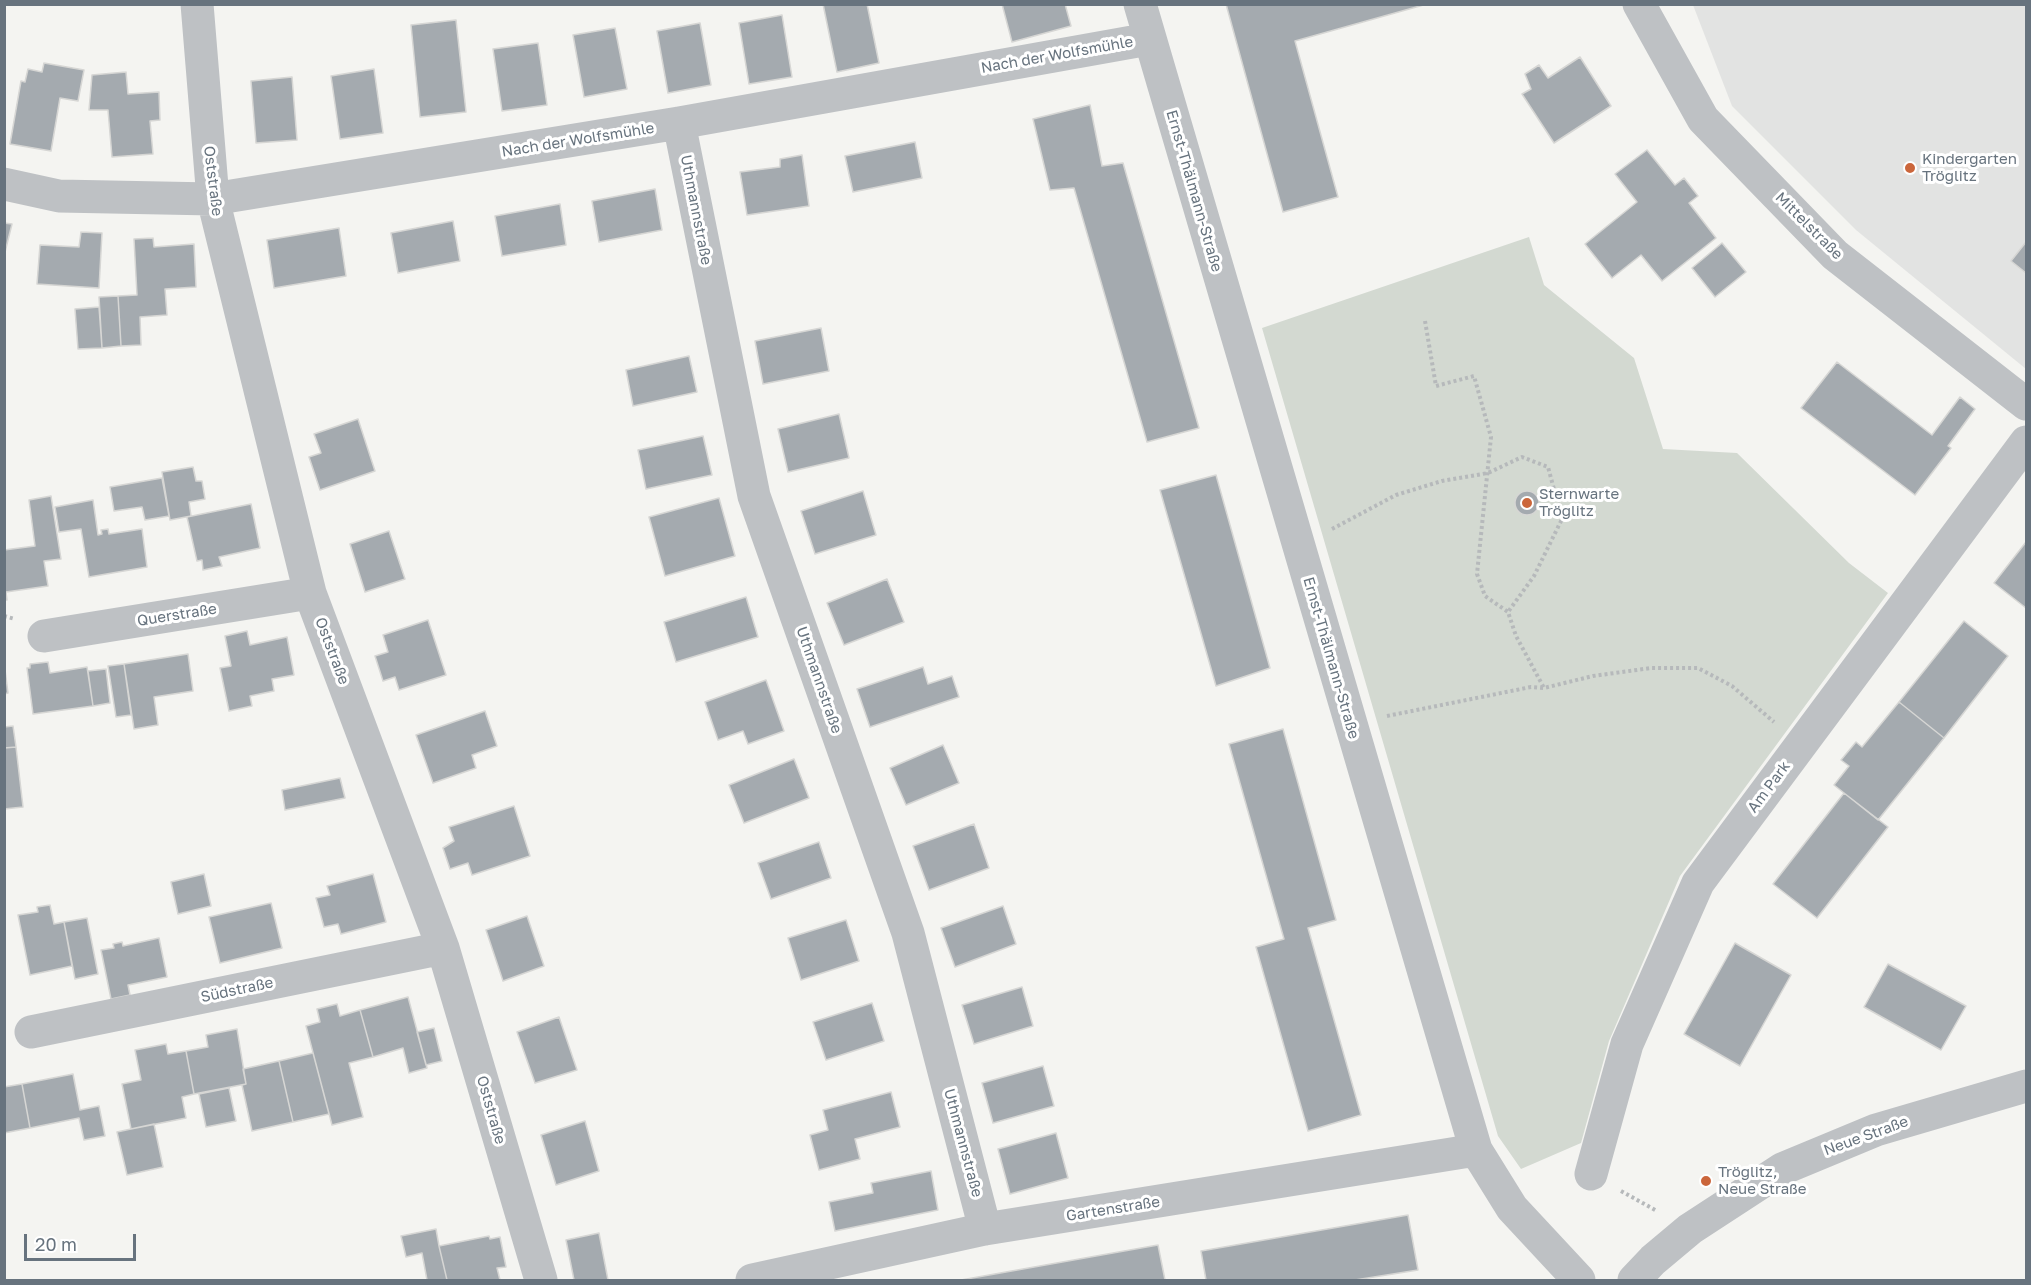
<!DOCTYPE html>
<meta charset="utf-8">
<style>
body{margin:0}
#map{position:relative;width:2031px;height:1285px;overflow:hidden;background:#f4f4f1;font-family:"Golos Text",sans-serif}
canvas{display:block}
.frame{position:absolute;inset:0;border:6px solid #67737e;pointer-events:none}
.scale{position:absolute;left:24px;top:1234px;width:112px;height:27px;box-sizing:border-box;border:3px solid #67737e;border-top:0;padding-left:8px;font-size:18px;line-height:21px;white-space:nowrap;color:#67737e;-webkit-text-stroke:4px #fff;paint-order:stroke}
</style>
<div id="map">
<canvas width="2031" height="1285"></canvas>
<div class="frame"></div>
<div class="scale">20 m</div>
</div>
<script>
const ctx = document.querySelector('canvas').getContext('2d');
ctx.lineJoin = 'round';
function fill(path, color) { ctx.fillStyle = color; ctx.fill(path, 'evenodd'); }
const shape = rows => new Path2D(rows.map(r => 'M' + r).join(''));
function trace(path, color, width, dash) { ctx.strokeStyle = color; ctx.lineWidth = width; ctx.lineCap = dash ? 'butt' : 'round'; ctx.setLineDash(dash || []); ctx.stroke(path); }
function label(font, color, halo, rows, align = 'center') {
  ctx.font = font + ' "Golos Text",sans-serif'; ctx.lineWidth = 6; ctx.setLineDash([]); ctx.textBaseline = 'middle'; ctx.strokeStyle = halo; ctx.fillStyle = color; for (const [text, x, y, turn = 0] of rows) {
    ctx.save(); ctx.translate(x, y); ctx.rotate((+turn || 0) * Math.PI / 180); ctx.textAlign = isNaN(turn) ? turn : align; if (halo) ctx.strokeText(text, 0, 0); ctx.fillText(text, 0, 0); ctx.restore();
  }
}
const built = shape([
 [1693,5,2026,5,2026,369,1856,230,1732,106]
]);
const green = shape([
 [1529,237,1544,285,1634,358,1663,449,1737,453,1849,563,1888,593,1680,876,1609,1041,1581,1143,1521,1169,1498,1136,1262,328]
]);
const building = shape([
 [823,4,867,4,879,63,837,72,823,4],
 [1002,4,1065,4,1071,26,1012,42,1002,4],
 [1226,4,1427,4,1295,41,1338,197,1283,212,1226,4],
 [782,15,792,77,749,84,739,23,782,15],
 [456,20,466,112,420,117,411,25,456,20],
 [700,23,711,85,668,93,657,31,700,23],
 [615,28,627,89,584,97,573,35,615,28],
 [538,43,547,105,502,111,493,49,538,43],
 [1580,57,1611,106,1554,143,1522,94,1531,89,1525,74,1539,65,1548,78,1580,57],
 [44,63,84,70,78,101,60,98,51,151,10,144,21,81,25,82,28,69,42,72,44,63],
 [374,69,383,133,340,139,331,76,374,69],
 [126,72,128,94,159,92,160,120,150,121,153,154,112,157,108,110,89,110,92,75,126,72],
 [292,77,297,140,256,143,251,81,292,77],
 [1090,105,1102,166,1123,163,1199,428,1147,442,1074,188,1050,190,1033,119,1090,105],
 [915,142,922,178,853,192,845,156,915,142],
 [1647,150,1675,185,1684,178,1698,196,1689,203,1716,238,1662,281,1641,255,1612,278,1585,244,1637,202,1615,174,1647,150],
 [802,155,809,206,747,215,740,172,780,167,780,159,802,155],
 [655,189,662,230,599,242,592,201,655,189],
 [560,204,566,245,502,256,495,216,560,204],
 [453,221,460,261,398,273,391,233,453,221],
 [4,223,12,224,4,256,4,223],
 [339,228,346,276,274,288,267,240,339,228],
 [81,232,102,233,99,288,37,284,40,245,79,247,81,232],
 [153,238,154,247,194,244,196,287,165,289,167,315,140,317,141,345,121,346,118,296,137,295,134,239,153,238],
 [2026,242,2026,273,2011,261,2026,242],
 [1722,243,1746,272,1715,297,1692,268,1722,243],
 [118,296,121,346,102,348,99,297,118,296],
 [99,307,102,348,78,349,75,309,99,307],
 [821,328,829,371,763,384,755,341,821,328],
 [689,356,697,392,633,406,626,370,689,356],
 [1837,362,1932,435,1960,397,1975,409,1948,446,1951,448,1915,495,1801,408,1837,362],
 [839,414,849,458,788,472,778,429,839,414],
 [358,419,375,471,320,490,309,457,321,453,314,434,358,419],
 [703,436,712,475,646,489,638,450,703,436],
 [193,467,196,481,202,481,205,499,189,502,191,516,170,520,162,472,193,467],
 [1216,475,1270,668,1216,686,1160,490,1216,475],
 [162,478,169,516,145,520,142,507,114,511,110,487,162,478],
 '1515 503a12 12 0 1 1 24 0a12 12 0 1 1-24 0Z',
 [863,491,876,535,815,554,801,511,863,491],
 [51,496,61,559,44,561,48,586,6,592,7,600,4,600,4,550,35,546,29,500,51,496],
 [719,498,735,556,665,576,649,517,719,498],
 [93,500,98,535,102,534,101,530,108,529,109,534,142,529,147,567,89,577,81,529,59,532,55,507,93,500],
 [251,504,260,548,219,557,222,566,203,570,202,560,197,561,187,517,251,504],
 [389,531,405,579,365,592,350,544,389,531],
 [2026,542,2026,608,1994,583,2026,542],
 [887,579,904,622,844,645,827,603,887,579],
 [746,597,758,637,676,662,664,622,746,597],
 [428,620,446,675,399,690,395,677,383,681,375,656,388,652,383,635,428,620],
 [1964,621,2008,656,1944,738,1899,702,1964,621],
 [247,631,250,645,287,637,294,675,272,679,274,691,250,696,252,706,229,711,220,668,231,666,225,636,247,631],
 [188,654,193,691,154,697,158,725,134,729,124,664,188,654],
 [4,662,8,693,4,694,4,662],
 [48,662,50,673,87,667,93,706,33,714,27,668,30,668,30,664,48,662],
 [124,664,131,715,116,717,108,666,124,664],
 [923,667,928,684,952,676,959,697,870,727,857,689,923,667],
 [106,669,110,703,93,706,88,671,106,669],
 [766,680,784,731,748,744,743,731,718,740,705,702,766,680],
 [1899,702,1944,738,1878,820,1834,785,1849,766,1841,760,1856,742,1862,747,1899,702],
 [485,711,497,746,472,755,476,768,433,783,416,735,485,711],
 [13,726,16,747,4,748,4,727,13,726],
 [1283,729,1336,920,1308,928,1361,1115,1308,1131,1256,947,1284,939,1229,744,1283,729],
 [943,745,959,783,906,805,890,768,943,745],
 [16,747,23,807,4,809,4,748,16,747],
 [794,759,809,798,744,823,729,785,794,759],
 [340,778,345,798,285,810,282,790,340,778],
 [1844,793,1888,827,1817,918,1773,884,1844,793],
 [514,806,530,856,472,875,468,863,450,869,443,848,454,841,449,827,514,806],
 [974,824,989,868,929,890,913,846,974,824],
 [819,842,831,878,771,899,758,863,819,842],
 [204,874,211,906,178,914,171,882,204,874],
 [373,874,386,922,341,934,338,924,324,927,316,898,330,895,327,886,373,874],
 [271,903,282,948,220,963,209,917,271,903],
 [50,905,54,924,64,922,72,966,30,975,18,915,38,912,37,907,50,905],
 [1003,906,1016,944,955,967,941,928,1003,906],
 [527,916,544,966,503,981,486,930,527,916],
 [87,918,98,974,75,979,64,922,87,918],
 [846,920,859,961,801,980,788,938,846,920],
 [159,938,167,977,128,985,130,995,111,999,101,950,114,948,113,944,122,942,123,946,159,938],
 [1735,943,1791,975,1740,1066,1684,1034,1735,943],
 [1888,964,1966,1006,1941,1050,1864,1007,1888,964],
 [1022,987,1033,1026,974,1044,962,1005,1022,987],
 [408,997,427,1068,409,1073,403,1048,373,1057,360,1010,408,997],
 [872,1003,884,1041,826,1060,813,1022,872,1003],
 [337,1004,340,1016,360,1010,373,1057,349,1063,363,1117,332,1125,306,1026,320,1022,317,1009,337,1004],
 [559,1017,577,1070,535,1083,517,1032,559,1017],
 [434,1028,442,1061,426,1065,417,1032,434,1028],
 [237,1029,246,1084,194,1094,186,1051,208,1047,206,1035,237,1029],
 [166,1044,168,1054,186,1051,194,1094,182,1097,186,1118,131,1129,122,1084,141,1080,135,1050,166,1044],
 [313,1053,329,1114,293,1122,279,1061,313,1053],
 [279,1061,293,1122,252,1131,242,1085,246,1084,243,1069,279,1061],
 [1043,1066,1054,1106,993,1123,982,1083,1043,1066],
 [73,1074,80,1110,99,1106,105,1136,84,1140,79,1118,30,1128,22,1084,73,1074],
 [22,1084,30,1128,4,1133,4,1087,22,1084],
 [229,1088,236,1121,206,1127,199,1094,229,1088],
 [891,1092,900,1127,855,1139,860,1159,819,1170,810,1135,828,1130,823,1110,891,1092],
 [585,1121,599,1171,556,1185,541,1135,585,1121],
 [154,1124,163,1167,127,1175,117,1132,154,1124],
 [1056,1133,1068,1178,1010,1194,998,1149,1056,1133],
 [931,1171,938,1210,835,1231,829,1202,873,1193,871,1183,931,1171],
 [1408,1215,1418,1270,1355,1280,1206,1280,1201,1251,1408,1215],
 [436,1229,439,1246,447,1280,427,1280,422,1253,406,1257,401,1236,436,1229],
 [599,1233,608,1280,574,1280,566,1240,599,1233],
 [489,1236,490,1239,500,1237,506,1267,497,1268,500,1280,447,1280,439,1246,489,1236],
 [1158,1245,1165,1280,961,1280,1158,1245]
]);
const path = shape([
 [1425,321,1436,386,1474,376,1491,437,1477,574,1485,596,1508,612,1516,636,1544,688],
 [1332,529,1396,495,1442,481,1488,473,1522,457,1548,467,1562,519,1534,576,1508,612],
 [4,616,15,619],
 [1387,716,1531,687,1544,688,1593,676,1651,668,1698,668,1732,686,1774,722],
 [1621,1191,1657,1211]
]);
const minor = shape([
 [197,4,213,199,310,593,443,948,541,1280],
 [1140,4,1476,1150,1512,1208,1579,1280],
 [1639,4,1703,119,1835,255,2026,404],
 [679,123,754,496,908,933,985,1229],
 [4,184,59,196,213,199,679,123,1149,39],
 [44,636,310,593],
 [31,1032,443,948],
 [1591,1174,1627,1044,1698,883,2026,442],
 [752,1280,985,1229,1476,1150],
 [1634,1280,1653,1260,1690,1229,1782,1169,1876,1130,2026,1086]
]);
const markers = [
 [1910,168,6,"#cb663b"],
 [1527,503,6,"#cb663b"],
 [1706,1181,6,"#cb663b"]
];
const streetNames = [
 ["Nach der Wolfsmühle",1057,55,-10],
 ["Nach der Wolfsmühle",578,140,-9],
 ["Oststraße",213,181,83],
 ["Ernst-Thälmann-Straße",1194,191,74],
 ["Uthmannstraße",696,210,79],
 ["Mittelstraße",1809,226,45],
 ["Querstraße",177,615,-9],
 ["Oststraße",332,651,69],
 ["Ernst-Thälmann-Straße",1331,658,74],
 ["Uthmannstraße",819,680,71],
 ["Am Park",1769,787,-53],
 ["Südstraße",237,990,-12],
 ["Oststraße",491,1110,74],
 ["Neue Straße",1866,1136,-20],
 ["Uthmannstraße",963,1143,75],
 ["Gartenstraße",1113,1209,-9]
];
const poiNames = [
 ["Kindergarten",1922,159],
 ["Tröglitz",1922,176],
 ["Sternwarte",1539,494],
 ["Tröglitz",1539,511],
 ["Tröglitz,",1718,1172],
 ["Neue Straße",1718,1189]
];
fill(built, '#e2e3e2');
fill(green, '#d3d9d1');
fill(building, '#a4aaaf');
trace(building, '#d6d6d4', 1.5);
trace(path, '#b6b9bb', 4, [3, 3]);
trace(minor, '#bec1c4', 33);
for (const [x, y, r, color] of markers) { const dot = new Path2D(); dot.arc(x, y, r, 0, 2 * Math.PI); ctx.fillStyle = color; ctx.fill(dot); trace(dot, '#fff', 2); }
label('15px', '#67737e', '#fff', streetNames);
label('15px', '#67737e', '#fff', poiNames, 'left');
</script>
